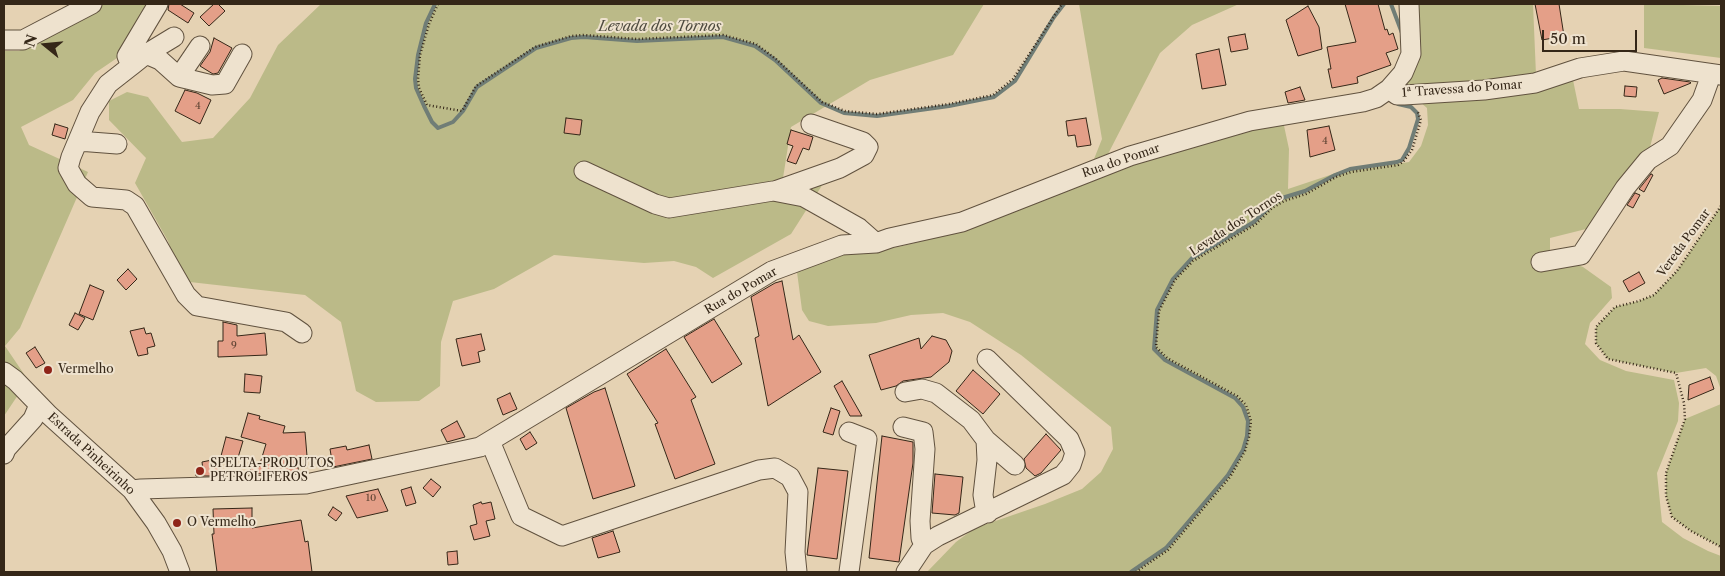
<!DOCTYPE html>
<meta charset="utf-8">
<style>
body{margin:0}
#map{position:relative;width:1725px;height:576px;overflow:hidden;background:#e5d2b3;font-family:"Libre Caslon Text",serif}
canvas{display:block}
.frame{position:absolute;inset:0;border:5px solid #352718;pointer-events:none}
.north{position:absolute;left:20px;top:20px;width:50px;height:50px;-webkit-text-stroke:4px #eee2ce;paint-order:stroke;rotate:287deg;font-size:14px;font-weight:700;line-height:20px;text-align:center;color:#352718}
.north::after{content:'';display:block;margin:auto;width:18px;height:22px;background:#352718;clip-path:polygon(50% 0,100% 100%,50% 72%,0 100%)}
.scale{position:absolute;left:1542px;top:30px;width:95px;height:22px;box-sizing:border-box;border:2px solid #352718;border-top:0;padding-left:6px;font-size:15px;line-height:18px;white-space:nowrap;color:#352718;-webkit-text-stroke:4px #eee2ce;paint-order:stroke}
</style>
<div id="map">
<canvas width="1725" height="576"></canvas>
<div class="frame"></div>
<div class="north">N</div>
<div class="scale">50 m</div>
</div>
<script>
const ctx = document.querySelector('canvas').getContext('2d');
ctx.lineJoin = 'round';
function fill(path, color) { ctx.fillStyle = color; ctx.fill(path, 'evenodd'); }
const shape = rows => new Path2D(rows.map(r => 'M' + r).join(''));
function trace(path, color, width, dash) { ctx.strokeStyle = color; ctx.lineWidth = width; ctx.lineCap = dash ? 'butt' : 'round'; ctx.setLineDash(dash || []); ctx.stroke(path); }
function label(font, color, halo, rows, align = 'center') {
  ctx.font = font + ' "Libre Caslon Text",serif'; ctx.lineWidth = 4; ctx.setLineDash([]); ctx.textBaseline = 'middle'; ctx.strokeStyle = halo; ctx.fillStyle = color; for (const [text, x, y, turn = 0] of rows) {
    ctx.save(); ctx.translate(x, y); ctx.rotate((+turn || 0) * Math.PI / 180); ctx.textAlign = isNaN(turn) ? turn : align; if (halo) ctx.strokeText(text, 0, 0); ctx.fillText(text, 0, 0); ctx.restore();
  }
}
const green = shape([
 [100,4,146,4,117,58,95,73,73,100,21,127,29,145,88,172,20,328,5,346,28,380,4,416,4,51,19,51],
 [321,4,984,4,953,55,870,80,791,127,783,178,828,168,821,187,791,234,713,278,696,267,674,261,644,263,554,255,494,289,453,301,441,342,440,386,419,401,376,402,356,391,341,322,305,295,181,281,168,241,135,183,146,158,109,120,109,101,127,92,148,97,182,142,213,138,250,98,278,45],
 [1079,4,1239,4,1192,25,1160,53,1108,154,1094,159,1102,139],
 [1415,4,1533,4,1536,75,1516,83,1404,89,1414,70],
 [1644,4,1721,6,1721,58,1644,48],
 [1573,80,1579,109,1620,109,1659,112,1649,151,1602,225,1550,238,1550,255,1583,267,1611,287,1612,298,1590,323,1585,344,1600,360,1626,371,1674,380,1679,403,1678,421,1657,473,1662,522,1683,538,1708,551,1721,556,1721,572,927,572,956,542,975,528,1045,504,1082,489,1101,472,1113,449,1111,427,1021,355,970,322,943,313,911,315,876,323,828,326,809,321,802,310,797,272,843,255,898,247,931,239,1062,191,1109,170,1283,121,1289,149,1288,189,1339,172,1409,162,1421,146,1428,125,1427,108,1420,102],
 [1721,206,1721,390,1716,376,1706,368,1676,373,1608,359,1596,343,1596,327,1615,307,1639,301,1654,295,1677,271],
 [1721,404,1721,547,1691,531,1672,517,1666,496,1666,473,1685,419]
]);
const stream = shape([
 [435,4,426,23,418,55,415,79,416,88,424,106,432,122,438,128,453,122,463,111,477,87,536,48,571,38,584,37,637,41,723,37,755,46,775,60,821,103,844,113,877,116,949,106,994,97,1015,81,1054,17,1064,4],
 [1391,4,1402,33],
 [1131,572,1166,548,1184,527,1228,475,1243,450,1247,436,1248,421,1243,407,1235,398,1165,360,1154,349,1157,310,1173,279,1192,258,1254,222,1270,206,1282,198,1305,191,1335,175,1350,169,1397,162,1402,160,1409,148,1418,119,1417,113,1411,107,1398,104]
]);
const building = shape([
 [169,4,180,4,194,13,188,23,168,10,169,4],
 [214,4,218,4,225,11,209,26,200,17,214,4],
 [1345,4,1378,4,1385,30,1387,29,1389,35,1393,33,1398,49,1386,53,1391,65,1357,77,1358,83,1332,88,1328,69,1331,69,1327,47,1356,42,1345,4],
 [1535,4,1559,4,1564,36,1542,40,1535,4],
 [1308,6,1319,27,1322,49,1298,56,1286,20,1308,6],
 [1245,34,1248,49,1231,52,1228,37,1245,34],
 [214,38,232,48,218,73,213,74,200,66,210,52,214,38],
 [1219,49,1226,85,1202,89,1196,54,1219,49],
 [1662,78,1690,82,1691,83,1664,94,1658,80,1662,78],
 [1625,86,1637,87,1636,97,1624,96,1625,86],
 [1300,87,1305,100,1288,103,1285,92,1300,87],
 [185,90,197,93,211,100,200,124,175,111,185,90],
 [566,118,582,120,580,135,564,133,566,118],
 [1086,118,1091,145,1077,147,1075,135,1068,136,1066,121,1086,118],
 [55,124,68,128,65,139,52,135,55,124],
 [1329,126,1335,150,1310,157,1307,130,1329,126],
 [791,130,813,137,809,150,803,148,796,164,787,161,793,146,787,144,791,130],
 [1651,174,1653,175,1644,192,1639,189,1651,174],
 [1635,193,1640,195,1633,208,1627,205,1635,193],
 [128,269,137,279,126,290,117,280,128,269],
 [1639,272,1645,283,1629,292,1623,281,1639,272],
 [782,281,793,340,799,335,821,372,768,406,755,338,759,336,751,297,775,283,782,281],
 [90,285,104,291,93,320,79,314,90,285],
 [75,313,85,318,78,330,69,325,75,313],
 [714,319,742,364,712,383,684,337,714,319],
 [223,322,237,325,237,336,265,333,267,355,218,357,218,341,223,341,223,322],
 [144,328,146,334,151,333,155,346,147,348,148,354,138,356,130,331,144,328],
 [481,334,485,350,478,352,480,362,462,366,456,339,481,334],
 [932,336,946,340,952,351,949,362,931,377,903,381,896,386,881,390,869,355,919,338,921,349,932,336],
 [35,347,45,363,36,368,26,353,35,347],
 [666,349,696,397,691,400,715,464,675,479,655,424,658,423,627,374,666,349],
 [973,370,1000,394,983,414,956,391,973,370],
 [245,374,262,376,260,393,244,392,245,374],
 [1710,377,1714,389,1688,400,1689,385,1710,377],
 [842,381,862,416,850,416,834,386,842,381],
 [605,388,635,486,593,499,566,408,594,392,605,388],
 [510,393,517,409,503,415,497,399,510,393],
 [831,408,840,411,833,435,823,432,831,408],
 [248,413,260,416,259,419,285,426,283,433,305,432,307,456,296,457,299,473,249,474,252,465,259,467,266,444,241,437,248,413],
 [457,421,465,437,447,442,441,430,457,421],
 [530,432,537,443,526,450,520,439,530,432],
 [1046,434,1061,450,1041,473,1035,476,1026,468,1024,459,1046,434],
 [882,436,913,442,913,463,899,562,869,558,882,436],
 [226,437,243,441,237,461,221,456,226,437],
 [369,445,372,459,333,467,330,449,346,446,347,450,369,445],
 [217,459,219,473,212,474,212,476,196,476,195,471,203,470,202,462,217,459],
 [818,468,848,471,837,559,807,555,818,468],
 [935,474,963,477,959,513,955,515,932,513,935,474],
 [431,479,441,487,433,497,423,488,431,479],
 [411,487,416,503,406,506,401,490,411,487],
 [378,489,388,511,357,518,346,496,378,489],
 [481,502,482,504,491,502,495,519,486,521,490,536,474,540,470,526,477,524,473,505,481,502],
 [333,507,342,513,336,521,328,515,333,507],
 [252,508,252,528,301,520,305,542,308,541,312,572,217,572,212,534,214,534,213,509,252,508],
 [613,531,620,552,598,558,592,538,613,531],
 [457,551,458,564,448,565,447,552,457,551]
]);
const path = shape([
 [438,4,429,24,420,55,418,79,419,88,427,105,462,111,476,86,535,47,571,36,584,35,637,39,723,35,756,44,776,59,822,102,845,111,877,114,949,104,993,95,1013,79,1062,4],
 [1721,206,1677,271,1654,295,1639,301,1615,307,1596,327,1596,343,1608,359,1676,373,1684,403,1685,419,1666,473,1666,496,1672,517,1691,531,1721,547],
 [1136,572,1168,550,1230,477,1245,451,1249,437,1251,421,1246,405,1237,396,1167,358,1156,347,1159,311,1175,280,1193,261,1256,224,1272,208,1284,201,1306,194,1336,177,1351,172,1398,165,1403,162,1412,150,1421,120,1417,110]
]);
const minor = shape([
 [158,4,127,56,131,66,146,54,160,60,179,77,212,85,225,84,242,54],
 [4,40,23,40,92,4],
 [146,54,174,37],
 [131,66,108,84,90,112,71,157,68,168,77,184,92,197,126,200,135,206,186,295,197,306,286,322,302,333],
 [179,77,200,46],
 [1389,89,1397,95,1404,95,1484,90,1535,83,1580,68,1624,61,1721,75],
 [78,141,117,144],
 [584,171,655,204,669,208,773,191,804,197,859,228,876,243],
 [775,191,840,168,864,155,868,147,863,142,811,124],
 [1541,262,1581,255,1625,188,1648,160,1670,146,1702,100,1711,75],
 [4,372,15,380,49,415,132,490,156,523,172,551,180,572],
 [905,392,922,389,936,393,971,420,986,440,1015,465],
 [903,427,923,432,925,449,920,521,921,538,924,545],
 [986,440,987,460,983,495,985,507,988,513],
 [490,441,521,516,562,536,759,470,775,468,790,477,798,492,795,552,797,572],
 [4,454,6,449,33,419,39,405],
 [132,490,141,489,306,484,480,447,772,271,842,245,876,243,890,238,962,222,1130,156,1250,121,1363,102,1376,98,1389,89,1403,73,1411,54,1409,4],
 [849,572,867,439,849,432],
 [906,572,924,545,938,536,1063,475,1071,465,1075,453,1069,439,987,359]
]);
const markers = [
 [48,370,5,"#8f2418"],
 [200,471,5,"#8f2418"],
 [177,523,5,"#8f2418"]
];
const numberNames = [
 ["4",198,106],
 ["4",1325,141],
 ["9",234,345],
 ["10",371,498]
];
const streetNames = [
 ["1ª Travessa do Pomar",1462,89,-4],
 ["Rua do Pomar",1121,161,-19],
 ["Levada dos Tornos",1236,224,-33],
 ["Vereda Pomar",1684,243,-54],
 ["Rua do Pomar",741,291,-30],
 ["Estrada Pinheirinho",91,454,43]
];
const poiNames = [
 ["Vermelho",58,370],
 ["SPELTA-PRODUTOS",210,464],
 ["PETROLIFEROS",210,478],
 ["O Vermelho",187,523]
];
const waterNames = [
 ["Levada dos Tornos",660,27]
];
fill(green, '#bbba88');
trace(stream, '#707d76', 4);
fill(building, '#e49f88');
trace(building, '#352718', 1);
trace(minor, '#61523f', 21);
trace(path, '#352718', 2.5, [1, 2.5]);
trace(minor, '#eee2ce', 19);
for (const [x, y, r, color] of markers) { const dot = new Path2D(); dot.arc(x, y, r, 0, 2 * Math.PI); ctx.fillStyle = color; ctx.fill(dot); trace(dot, '#eee2ce', 2); }
label('10px', '#614534', null, numberNames);
label('12px', '#352718', '#eee2ce', streetNames);
label('12px', '#352718', '#eee2ce', poiNames, 'left');
label('italic 14px', '#4e4b3f', '#eee2ce', waterNames);
</script>
